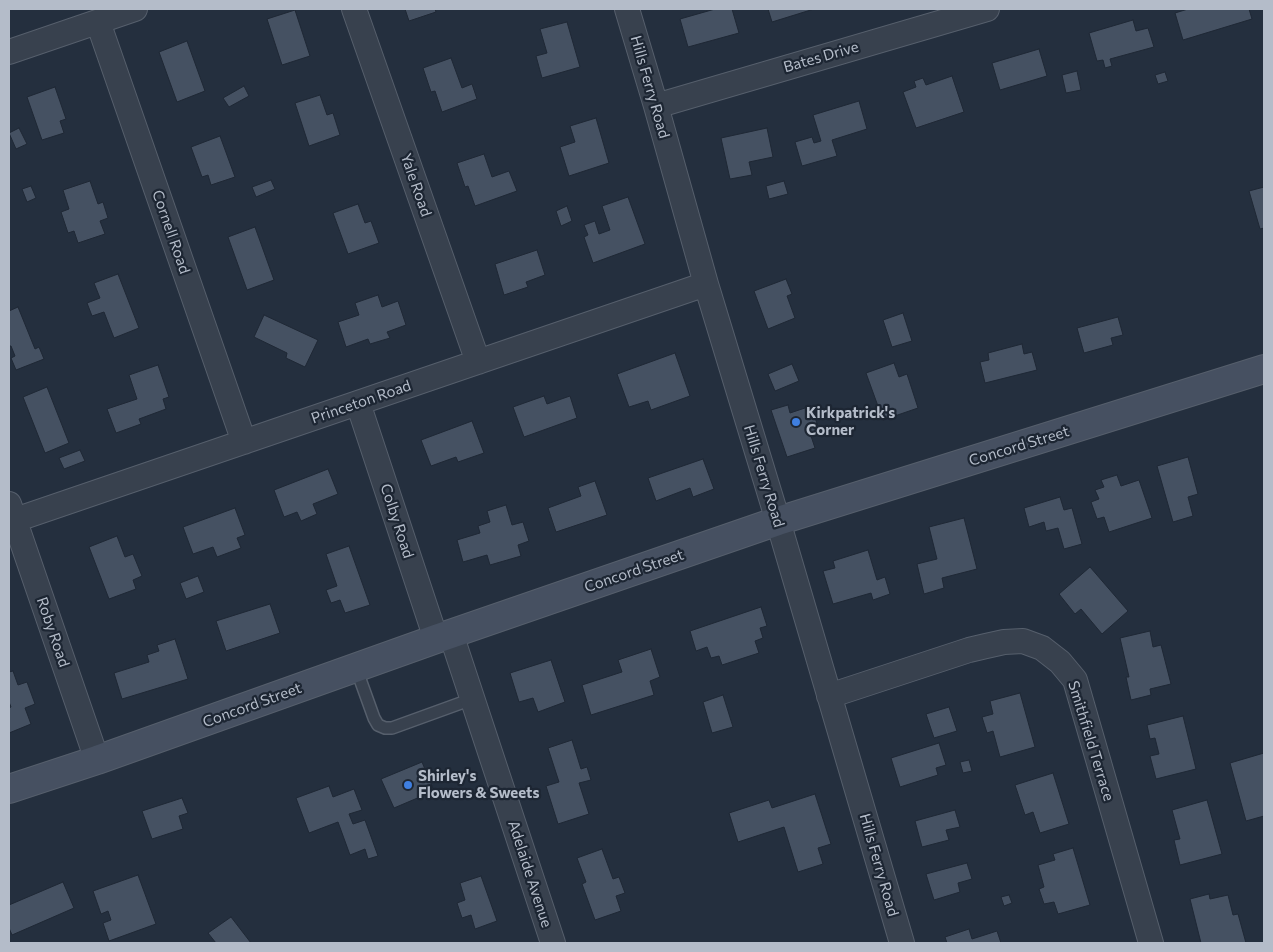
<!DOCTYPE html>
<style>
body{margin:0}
#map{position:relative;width:1273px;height:952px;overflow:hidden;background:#242f3e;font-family:Commissioner,sans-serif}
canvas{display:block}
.frame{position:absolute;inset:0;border:10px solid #b4bcc9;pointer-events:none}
</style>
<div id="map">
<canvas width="1273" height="952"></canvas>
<div class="frame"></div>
</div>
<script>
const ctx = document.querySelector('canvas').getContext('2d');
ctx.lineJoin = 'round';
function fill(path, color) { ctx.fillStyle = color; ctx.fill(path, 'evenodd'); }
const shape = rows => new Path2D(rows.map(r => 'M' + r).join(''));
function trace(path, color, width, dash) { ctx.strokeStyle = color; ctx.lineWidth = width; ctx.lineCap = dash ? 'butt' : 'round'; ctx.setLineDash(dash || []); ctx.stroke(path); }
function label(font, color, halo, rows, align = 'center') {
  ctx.font = font + ' Commissioner,sans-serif'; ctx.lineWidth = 4.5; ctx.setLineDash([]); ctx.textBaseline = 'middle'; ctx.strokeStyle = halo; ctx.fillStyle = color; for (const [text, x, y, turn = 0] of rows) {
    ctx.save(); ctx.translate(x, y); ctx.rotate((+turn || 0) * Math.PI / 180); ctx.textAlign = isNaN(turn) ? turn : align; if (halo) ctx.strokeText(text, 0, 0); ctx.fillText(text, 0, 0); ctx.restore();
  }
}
const building = shape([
 [405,9,435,9,436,12,409,21,405,9],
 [715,9,732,9,739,33,688,47,680,19,715,9],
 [768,9,814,9,772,22,768,9],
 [1188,9,1249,9,1252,19,1183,40,1175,13,1188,9],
 [295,10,310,56,282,65,267,19,295,10],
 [1133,20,1136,31,1148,28,1154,47,1110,59,1112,66,1105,68,1103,60,1097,61,1089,33,1133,20],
 [567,22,580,67,542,78,536,56,547,53,540,29,567,22],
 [187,41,205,91,177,102,159,52,187,41],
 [1039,49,1047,76,1000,90,992,63,1039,49],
 [451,58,462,88,472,84,477,99,442,112,435,91,431,92,423,68,451,58],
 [1077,71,1081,90,1066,93,1062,75,1077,71],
 [1165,72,1168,81,1158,84,1155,75,1165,72],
 [952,76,964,112,916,128,903,92,916,87,914,81,923,78,926,85,952,76],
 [244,86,249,96,229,107,223,98,244,86],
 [55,87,66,119,60,121,64,133,42,140,27,97,55,87],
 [320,95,327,115,333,113,340,135,309,146,295,103,320,95],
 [859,101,867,129,832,140,837,156,802,166,795,142,812,137,814,143,821,141,813,115,859,101],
 [596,118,609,163,569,176,560,147,575,142,570,126,596,118],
 [19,128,27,144,16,149,9,133,19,128],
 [767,128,773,157,749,162,752,175,730,179,721,138,767,128],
 [220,136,235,177,211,185,208,175,202,177,191,147,220,136],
 [484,154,492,177,509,171,517,191,475,206,468,186,465,187,457,163,484,154],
 [271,180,275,189,256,197,252,187,271,180],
 [90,181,98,204,103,202,108,218,100,221,105,234,78,243,74,231,68,233,61,212,69,209,63,190,90,181],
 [784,181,788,194,769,199,766,186,784,181],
 [31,186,36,198,27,202,22,189,31,186],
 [1264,187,1264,228,1260,229,1249,191,1264,187],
 [628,197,645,244,593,263,584,237,588,235,584,225,595,221,599,234,610,230,602,206,628,197],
 [358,204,365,223,371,221,379,243,348,254,333,213,358,204],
 [567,206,572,221,561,226,556,211,567,206],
 [255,227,274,280,247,290,228,237,255,227],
 [537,250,545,275,526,282,528,287,504,295,495,264,537,250],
 [118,274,139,328,114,338,104,312,92,316,87,303,100,298,94,283,118,274],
 [786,279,792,294,787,296,795,318,768,329,754,291,786,279],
 [378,295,382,307,398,301,406,325,387,332,390,338,370,344,368,339,346,347,338,322,359,315,355,303,378,295],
 [18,307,35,349,39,347,44,359,16,370,11,358,15,356,11,346,9,346,9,311,18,307],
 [903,313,912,341,892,347,883,320,903,313],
 [264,315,318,340,305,367,286,358,287,353,254,337,264,315],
 [1118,317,1123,335,1111,338,1113,345,1084,353,1077,328,1118,317],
 [1022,344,1024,354,1032,352,1037,370,985,383,980,362,989,360,988,353,1022,344],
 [675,353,690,396,651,410,648,401,629,407,617,374,675,353],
 [894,363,899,377,907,374,918,408,883,420,866,373,894,363],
 [792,364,799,381,775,391,768,374,792,364],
 [158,365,169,397,163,399,166,409,139,419,141,424,116,433,107,409,137,399,129,375,158,365],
 [47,387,69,443,45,453,23,397,47,387],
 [544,396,547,404,570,396,577,418,524,437,513,407,544,396],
 [788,405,790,413,811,406,820,432,811,436,815,448,787,457,771,410,788,405],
 [472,421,484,453,458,462,456,457,431,466,421,440,472,421],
 [80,450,85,461,64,469,59,458,80,450],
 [1188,457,1198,494,1188,497,1193,516,1173,522,1157,466,1188,457],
 [703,459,714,489,693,497,690,488,656,501,648,478,703,459],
 [328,469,338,494,313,504,317,514,301,521,297,512,284,517,274,490,328,469],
 [1117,475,1121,486,1139,480,1152,518,1109,532,1104,517,1097,519,1091,502,1099,499,1095,490,1104,487,1101,480,1117,475],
 [595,481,607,515,556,532,548,508,581,496,578,487,595,481],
 [1060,497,1064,510,1072,508,1082,544,1064,549,1058,528,1046,531,1044,522,1029,527,1024,508,1060,497],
 [506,505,512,525,523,522,529,541,518,545,521,556,490,565,487,555,463,562,457,540,480,533,478,526,490,522,487,511,506,505],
 [235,508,245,535,237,538,241,548,217,557,213,547,193,554,183,527,235,508],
 [964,518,977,569,942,578,944,588,924,594,917,564,937,559,929,527,964,518],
 [117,536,125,557,133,554,142,576,133,580,136,589,109,599,89,547,117,536],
 [349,546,370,605,345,613,340,600,331,603,326,590,337,586,326,554,349,546],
 [868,550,877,580,885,577,890,594,873,600,871,593,833,604,823,571,835,568,833,561,868,550],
 [1090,567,1128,611,1102,634,1081,609,1075,614,1059,594,1090,567],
 [198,576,204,592,186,599,180,583,198,576],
 [270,604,280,633,226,651,216,621,270,604],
 [761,607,767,626,760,628,763,638,755,641,759,653,722,665,719,656,711,658,707,647,696,651,690,631,761,607],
 [1150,631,1153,647,1161,645,1171,684,1150,689,1151,695,1131,700,1126,677,1129,677,1120,638,1150,631],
 [175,639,188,679,122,699,114,673,149,662,147,655,159,651,157,645,175,639],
 [651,649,660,677,650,681,654,695,591,715,582,685,622,672,618,660,651,649],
 [551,660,565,702,538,712,533,698,519,702,510,673,551,660],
 [13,671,18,685,27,682,35,704,25,708,31,724,9,733,9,708,11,707,9,702,9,672,13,671],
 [1020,693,1035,747,1000,757,993,731,987,733,982,717,993,714,990,701,1020,693],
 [723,695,733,727,712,733,703,702,723,695],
 [949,707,957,731,934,738,926,714,949,707],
 [1183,716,1196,769,1156,779,1150,756,1159,754,1155,738,1150,739,1147,725,1183,716],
 [572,740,581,769,587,767,591,780,579,783,589,814,558,824,546,786,559,782,548,748,572,740],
 [939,743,946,765,936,768,938,775,900,787,891,758,939,743],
 [1264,753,1264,816,1246,821,1230,763,1264,753],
 [969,760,972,771,963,773,960,762,969,760],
 [422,762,434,791,394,808,381,779,422,762],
 [1053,773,1069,824,1040,833,1033,812,1025,815,1015,785,1053,773],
 [329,786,333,797,354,789,362,810,349,814,353,824,365,820,378,856,368,859,365,849,350,855,338,822,309,833,296,798,329,786],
 [815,794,831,844,818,848,823,864,798,872,784,827,738,842,729,813,769,800,772,808,815,794],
 [182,798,188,813,179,816,183,829,152,839,142,811,182,798],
 [1207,800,1222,854,1180,865,1174,840,1180,839,1172,810,1207,800],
 [955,810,960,827,946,830,949,840,922,847,915,821,955,810],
 [1073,848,1090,905,1058,914,1054,902,1044,904,1039,889,1044,887,1038,865,1055,860,1053,854,1073,848],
 [602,849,613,879,619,877,625,893,616,896,621,911,595,920,582,884,586,882,577,858,602,849],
 [967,863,972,879,958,883,960,892,934,900,926,874,967,863],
 [138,875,156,924,109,941,103,923,111,920,108,911,101,914,93,891,138,875],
 [481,876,497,921,475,929,471,915,462,918,457,903,465,900,460,883,481,876],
 [63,882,74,908,12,935,9,928,9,905,63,882],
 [1209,894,1210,899,1228,895,1233,915,1238,914,1246,943,1201,943,1190,899,1209,894],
 [1009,895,1012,903,1004,906,1001,897,1009,895],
 [231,917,251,943,216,943,208,933,231,917],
 [969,929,972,939,997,931,1001,943,947,943,945,937,969,929]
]);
const service = shape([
 [356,668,374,718,378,725,385,728,392,728,472,699]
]);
const minor = shape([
 [354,9,478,362],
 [627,9,656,106,706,284,778,521,902,943],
 [98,22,244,442],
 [9,52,135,9],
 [656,106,987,9],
 [358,403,436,639],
 [9,504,97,760],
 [15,520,706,284],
 [451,634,553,943],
 [829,696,969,650,986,646,1004,642,1023,641,1042,648,1060,662,1075,680,1151,943]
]);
const secondary = shape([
 [9,789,97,760,436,639,778,521,1264,369]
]);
const markers = [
 [796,422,5,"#3f7fe0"],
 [408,785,5,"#3f7fe0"]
];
const streetNames = [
 ["Bates Drive",821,57,-16],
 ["Hills Ferry Road",650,87,74],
 ["Yale Road",416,185,71],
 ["Cornell Road",171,232,71],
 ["Princeton Road",361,402,-19],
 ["Concord Street",1019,446,-17],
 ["Hills Ferry Road",764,476,73],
 ["Colby Road",397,521,72],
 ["Concord Street",634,571,-19],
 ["Roby Road",53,632,71],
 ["Concord Street",252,705,-20],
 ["Smithfield Terrace",1091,741,73],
 ["Hills Ferry Road",879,865,74],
 ["Adelaide Avenue",530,874,72]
];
const poiNames = [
 ["Kirkpatrick's",806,413],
 ["Corner",806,430],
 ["Shirley's",418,776],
 ["Flowers & Sweets",418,793]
];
fill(building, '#455162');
trace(building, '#1f2835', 1);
trace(service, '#565f6c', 14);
trace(minor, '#565f6c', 26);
trace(secondary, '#565f6c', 30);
trace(service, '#38414e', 11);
trace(minor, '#38414e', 24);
trace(secondary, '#465061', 28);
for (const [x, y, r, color] of markers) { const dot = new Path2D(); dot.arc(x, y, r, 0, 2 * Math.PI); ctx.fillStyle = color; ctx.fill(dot); trace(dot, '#1d2633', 2); }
label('15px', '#b4bcc9', '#1d2633', streetNames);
label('bold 15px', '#b4bcc9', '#1d2633', poiNames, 'left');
</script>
